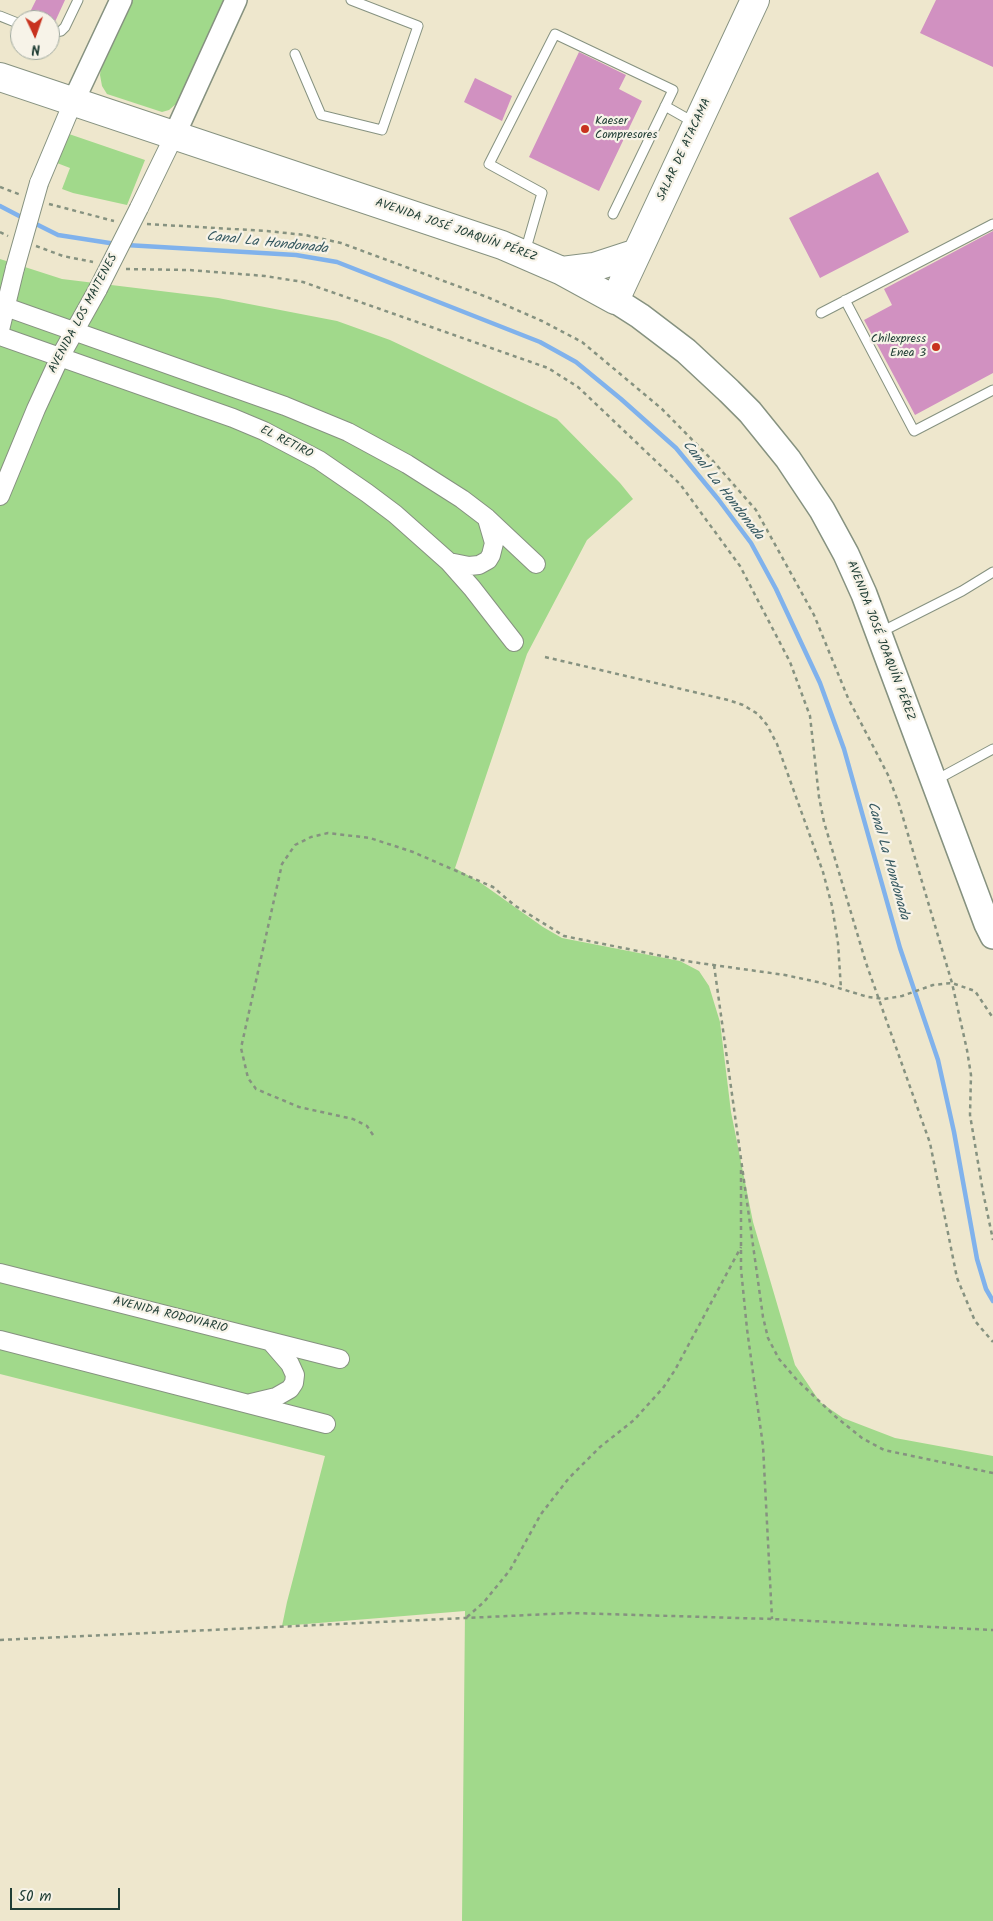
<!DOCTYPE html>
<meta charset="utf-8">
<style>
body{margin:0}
#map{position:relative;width:993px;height:1921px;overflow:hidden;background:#eee7cd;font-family:Kalam,sans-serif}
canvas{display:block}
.north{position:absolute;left:10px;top:10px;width:50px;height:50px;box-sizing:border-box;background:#f7f3e8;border:1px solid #a1aaa0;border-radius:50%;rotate:177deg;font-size:14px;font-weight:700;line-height:20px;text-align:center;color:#1f3d34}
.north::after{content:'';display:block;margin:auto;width:18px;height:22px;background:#c8321e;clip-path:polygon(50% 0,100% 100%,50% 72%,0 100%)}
.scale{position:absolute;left:10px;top:1888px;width:110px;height:22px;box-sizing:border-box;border:2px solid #1f3d34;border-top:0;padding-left:6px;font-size:15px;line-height:18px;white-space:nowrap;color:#1f3d34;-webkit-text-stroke:4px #f7f3e8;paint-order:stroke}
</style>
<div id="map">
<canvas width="993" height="1921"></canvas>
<div class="north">N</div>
<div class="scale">50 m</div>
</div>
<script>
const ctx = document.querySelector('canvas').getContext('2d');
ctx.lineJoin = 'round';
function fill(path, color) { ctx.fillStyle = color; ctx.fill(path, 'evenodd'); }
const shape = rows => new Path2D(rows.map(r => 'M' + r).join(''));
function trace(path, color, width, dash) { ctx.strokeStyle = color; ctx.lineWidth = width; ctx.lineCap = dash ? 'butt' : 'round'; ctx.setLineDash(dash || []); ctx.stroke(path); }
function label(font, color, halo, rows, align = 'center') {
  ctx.font = font + ' Kalam,sans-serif'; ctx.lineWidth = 4.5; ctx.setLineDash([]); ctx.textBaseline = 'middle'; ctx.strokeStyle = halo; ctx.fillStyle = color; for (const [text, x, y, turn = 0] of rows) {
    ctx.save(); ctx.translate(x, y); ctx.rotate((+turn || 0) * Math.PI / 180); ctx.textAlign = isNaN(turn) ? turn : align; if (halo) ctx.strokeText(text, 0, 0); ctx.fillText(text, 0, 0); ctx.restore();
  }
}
const green = shape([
 [130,0,226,0,183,92,177,103,169,110,162,112,107,94,102,86,100,75,102,59],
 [69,134,145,160,127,205,73,193,62,189,70,168,57,163],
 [0,259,62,279,218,298,337,321,390,340,557,419,620,483,633,499,587,540,527,654,455,868,481,883,543,927,562,938,680,961,699,971,709,986,720,1022,731,1112,753,1222,795,1365,820,1402,843,1418,895,1438,993,1456,993,1921,462,1921,465,1611,282,1626,287,1602,325,1456,0,1374]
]);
const stream = shape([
 [0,206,25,219],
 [32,222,58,235,116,244],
 [126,245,296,255,337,262,540,342,576,362,621,399,676,448,718,499,751,543,776,589,820,683,844,749,900,948,938,1060,954,1132,977,1259,986,1289,993,1301]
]);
const building = shape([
 [36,0,65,0,54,24,50,22,50,20,46,20,30,12],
 [936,0,993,0,993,67,920,33],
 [579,52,626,75,619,89,642,101,599,191,529,157],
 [475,78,512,96,502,121,464,102],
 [878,172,909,232,820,278,789,218],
 [993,231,993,373,915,415,864,320,892,305,884,289]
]);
const path = shape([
 [0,187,21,195],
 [49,204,114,221],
 [147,224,267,231,305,235,341,243,487,297,542,321,582,342,662,409,713,461,756,510,814,615,848,698,888,775,899,804,952,983,967,1050,971,1075,970,1115,983,1192,993,1240],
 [0,232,8,236],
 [36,246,63,256,93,262],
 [126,269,189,270,265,276,303,282,548,368,578,387,680,484,740,566,790,662,810,716,819,797,824,822,866,963,930,1143,957,1278,975,1321,993,1342],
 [545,657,728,700,743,705,758,714,767,725,777,744,823,872,832,906,838,943,841,989],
 [714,965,763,1317,768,1338,779,1359,797,1380,836,1417,862,1438,884,1450,993,1473],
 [373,1135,367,1126,353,1119,299,1107,256,1089,248,1078,241,1048,282,864,295,845,311,837,328,833,370,838,413,852,493,887,514,905,564,936,692,962,785,975,822,983,868,997,884,999,902,996,933,985,952,983,975,991,993,1018],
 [741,1170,741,1269,747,1329,763,1446,772,1619],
 [467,1617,484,1602,510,1570,541,1514,569,1478,600,1447,634,1420,663,1388,675,1370,741,1247],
 [0,1640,571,1613,772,1619,993,1630]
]);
const service = shape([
 [0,16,20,24],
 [50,33,61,31,65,27,78,0],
 [295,54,321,115,382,130,418,26,351,0],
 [665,106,695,123],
 [525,252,542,193,489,164,555,34,673,90,613,214],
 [845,300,914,431,993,390],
 [821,313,993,224],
 [879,633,962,591,993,572],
 [936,780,993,749]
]);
const minor = shape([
 [39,183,73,102],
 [139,208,174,136],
 [0,305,285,406,348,432,407,464,462,499,487,518,536,564],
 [0,330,15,268],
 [0,336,233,418,264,431,319,460,367,493,395,514,449,562,472,588,514,642],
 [0,496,36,409,60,357,98,289],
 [449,562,469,566,479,565,488,560,491,555,494,543,487,519],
 [0,1273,340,1359],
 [0,1340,326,1424],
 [251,1403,276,1397,290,1389,294,1383,295,1375,290,1364,271,1342]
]);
const tertiary = shape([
 [73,102,121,0],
 [174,136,236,0]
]);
const secondary = shape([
 [615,300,640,316,686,351,729,391,750,412,788,459,822,510,846,554,864,594,987,924,993,936]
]);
const primary = shape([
 [0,77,502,245,562,271,615,300,755,0],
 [562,271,594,267,637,253]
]);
const minorBridge = shape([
 [15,268,39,183],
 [98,289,139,208]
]);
const markers = [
 [585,129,5,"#c8321e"],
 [936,347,5,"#c8321e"]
];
const poiNames = [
 ["Kaeser",595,122],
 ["Compresores",595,136],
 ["Chilexpress",926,340,"right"],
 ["Enea 3",926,354,"right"]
];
const streetNames = [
 ["SALAR DE ATACAMA",685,150,-65],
 ["AVENIDA JOSÉ JOAQUÍN PÉREZ",456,231,19],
 ["AVENIDA LOS MAITENES",84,314,-62],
 ["EL RETIRO",286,443,27],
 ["AVENIDA JOSÉ JOAQUÍN PÉREZ",880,641,69],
 ["AVENIDA RODOVIARIO",170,1316,14]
];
const waterNames = [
 ["Canal La Hondonada",267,244,6],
 ["Canal La Hondonada",722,491,52],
 ["Canal La Hondonada",887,861,74]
];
fill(green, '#a1d98b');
trace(stream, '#80b2ec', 4.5);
fill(building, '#d191c1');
trace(service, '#869280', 11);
trace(minor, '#869280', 20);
trace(tertiary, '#869280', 24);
trace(secondary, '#869280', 28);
trace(primary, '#869280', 30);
trace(path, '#869280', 2.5, [4, 4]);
trace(service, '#fff', 9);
trace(minor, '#fff', 18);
trace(tertiary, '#fff', 21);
trace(secondary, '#fff', 25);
trace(primary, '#fff', 28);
trace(minorBridge, '#869280', 20, []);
trace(minorBridge, '#fff', 18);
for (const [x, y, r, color] of markers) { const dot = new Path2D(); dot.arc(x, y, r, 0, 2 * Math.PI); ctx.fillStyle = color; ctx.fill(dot); trace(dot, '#f7f3e8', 2); }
label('12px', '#1f3d34', '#f7f3e8', poiNames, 'left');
label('12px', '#1f3d34', '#f7f3e8', streetNames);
label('italic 14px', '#375a62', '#f7f3e8', waterNames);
</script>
